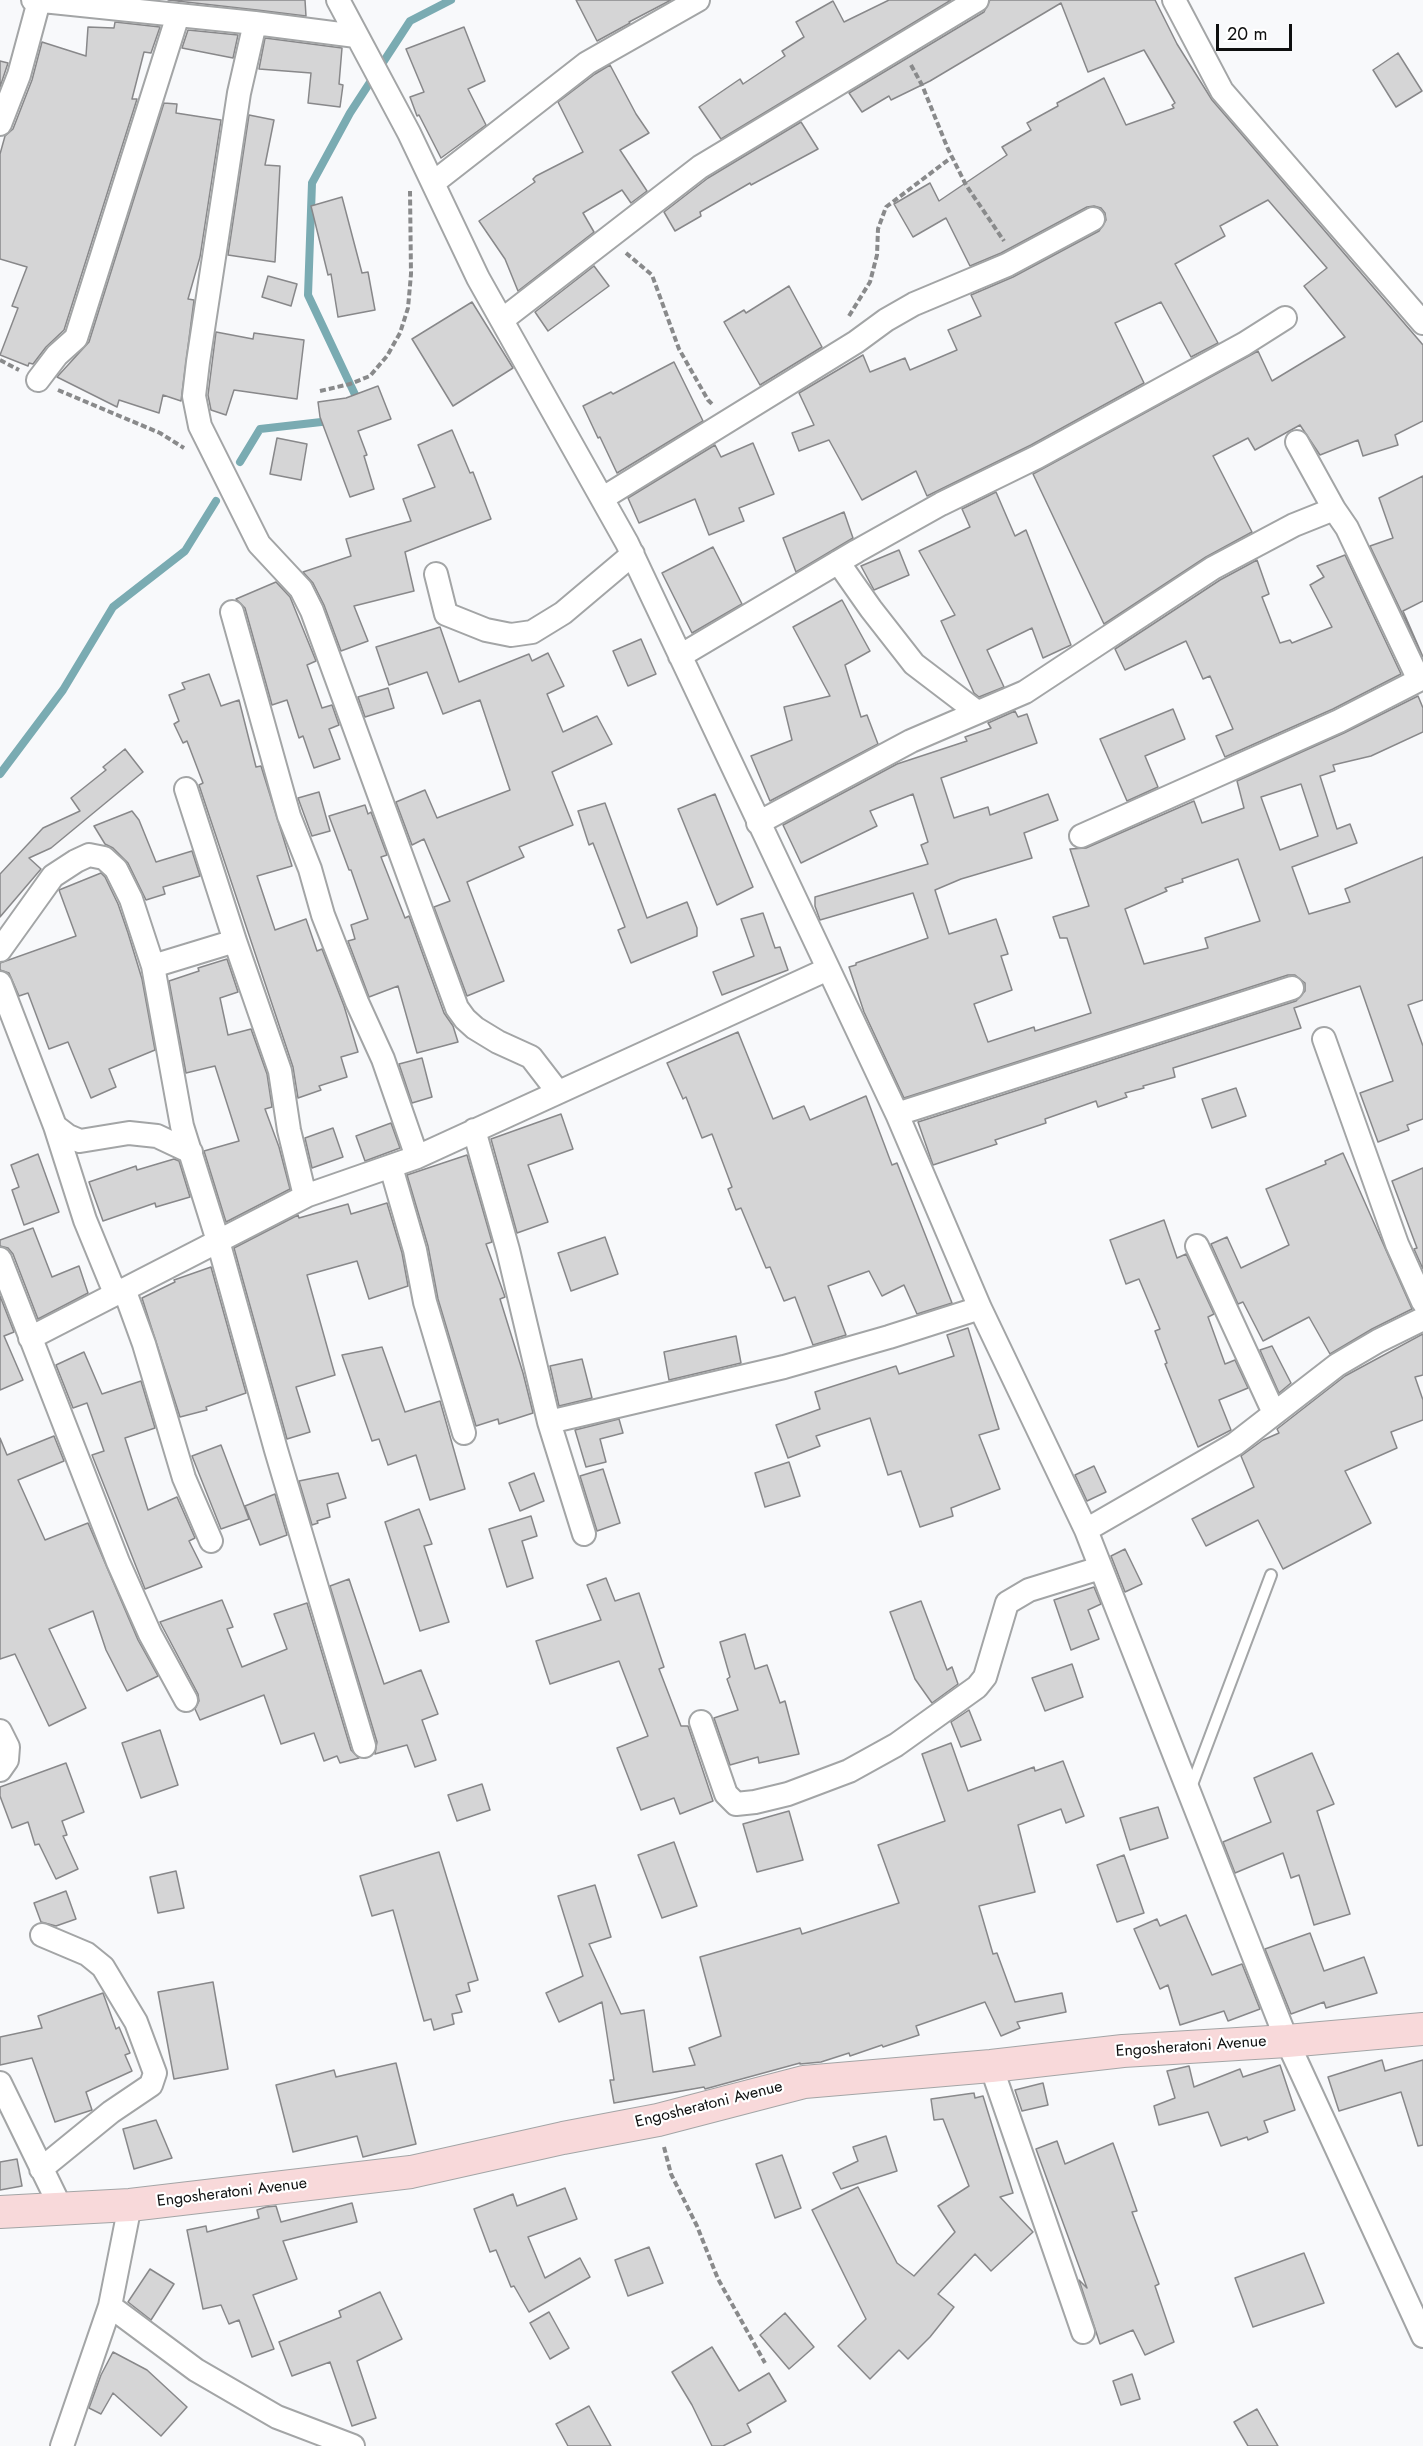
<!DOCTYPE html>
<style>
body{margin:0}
#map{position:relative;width:1423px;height:2446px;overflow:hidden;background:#f8f9fb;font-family:Jost,sans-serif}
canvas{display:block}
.scale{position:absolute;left:1216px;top:24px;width:76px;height:27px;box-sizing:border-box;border:3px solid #0e0f0f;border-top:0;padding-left:8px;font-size:18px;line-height:21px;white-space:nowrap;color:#0e0f0f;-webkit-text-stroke:4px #fff;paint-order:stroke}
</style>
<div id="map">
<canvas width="1423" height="2446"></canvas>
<div class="scale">20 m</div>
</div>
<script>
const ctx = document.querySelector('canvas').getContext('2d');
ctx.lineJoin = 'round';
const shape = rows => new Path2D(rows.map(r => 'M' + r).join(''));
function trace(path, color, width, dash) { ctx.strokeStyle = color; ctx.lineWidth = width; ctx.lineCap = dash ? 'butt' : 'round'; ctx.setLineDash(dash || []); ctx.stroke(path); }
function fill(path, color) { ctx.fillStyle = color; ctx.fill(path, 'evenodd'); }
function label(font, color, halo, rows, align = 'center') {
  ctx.font = font + ' Jost,sans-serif'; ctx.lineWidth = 4.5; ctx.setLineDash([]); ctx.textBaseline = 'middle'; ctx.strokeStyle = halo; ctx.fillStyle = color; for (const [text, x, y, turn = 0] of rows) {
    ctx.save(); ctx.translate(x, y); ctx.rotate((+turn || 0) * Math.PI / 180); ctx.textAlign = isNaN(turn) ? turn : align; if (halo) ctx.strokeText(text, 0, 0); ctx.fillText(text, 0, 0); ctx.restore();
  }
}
const stream = shape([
 [359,403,308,295,312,183,350,113,410,21,451,0],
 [240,462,260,429,330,421],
 [0,774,63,690,113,607,185,551,216,501]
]);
const building = shape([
 [168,0,305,0,306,16,257,10,168,0],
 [576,0,671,0,629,22,630,23,597,41,576,0],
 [889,0,951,0,721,139,699,107,740,79,743,84,785,56,782,51,804,37,796,22,833,1,844,22,889,0],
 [990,0,1155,0,1177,44,1212,100,1423,345,1423,421,1395,435,1398,445,1363,456,1358,440,1320,455,1300,425,1255,450,1248,438,1213,456,1252,532,1206,557,1104,624,1033,474,1258,351,1272,381,1345,337,1304,286,1327,268,1268,200,1220,226,1225,236,1175,264,1218,343,1191,357,1161,302,1115,323,1144,383,1031,445,927,496,916,471,862,500,829,440,799,451,792,433,814,425,799,393,863,355,870,372,905,358,910,370,957,350,948,330,981,316,971,295,1013,277,1099,231,1106,220,1105,213,1101,208,1094,206,1087,207,1001,253,970,266,946,218,913,237,894,204,930,183,939,201,1007,155,1002,147,1031,130,1027,123,1058,106,1057,103,1104,78,1126,125,1174,108,1172,105,1175,103,1144,50,1088,72,1061,3,930,81,891,100,889,96,862,112,849,93,984,12,990,0],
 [115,22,160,27,151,53,144,52,132,99,137,99,64,330,46,347,33,364,29,363,28,366,0,355,18,308,12,306,27,267,0,259,0,154,5,136,13,129,32,80,42,42,86,56,88,27,114,28,115,22],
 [464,27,485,81,468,89,486,125,441,158,419,115,417,116,410,97,424,92,406,49,464,27],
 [188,30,238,35,233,58,182,48,188,30],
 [265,38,342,48,339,84,343,85,340,107,308,103,311,73,259,69,265,38],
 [1398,53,1422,91,1396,107,1373,70,1398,53],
 [0,61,8,63,0,87,0,61],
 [610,65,636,114,649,133,620,150,647,191,631,203,622,190,583,213,594,232,518,291,505,259,479,221,535,182,533,179,536,176,583,152,558,102,595,74,610,65],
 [164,103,177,104,176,113,221,120,200,257,188,299,194,300,181,401,163,395,159,413,119,400,117,407,57,377,89,342,164,103],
 [249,115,274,120,265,165,280,166,275,262,228,255,249,115],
 [801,122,818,149,751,185,750,183,700,212,701,216,675,231,664,212,708,178,801,122],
 [342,197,362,273,368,272,375,310,338,317,331,274,328,275,311,206,342,197],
 [594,266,609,286,548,331,535,312,594,266],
 [268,276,297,284,291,306,262,297,268,276],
 [789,286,822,347,760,385,724,322,744,310,746,313,789,286],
 [472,302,513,368,453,406,412,339,472,302],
 [216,332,253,339,254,333,304,340,297,399,234,390,226,415,211,410,208,395,216,332],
 [674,362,703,421,617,473,600,437,598,438,583,406,611,392,613,394,674,362],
 [378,386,391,419,358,431,367,455,364,456,374,489,350,497,320,417,318,402,346,398,378,386],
 [452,430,470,473,473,472,491,519,405,552,414,591,354,606,368,641,341,651,324,605,313,583,303,572,351,556,346,539,411,521,403,499,435,487,418,445,452,430],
 [277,438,307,444,301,480,270,474,277,438],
 [753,443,774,494,739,508,744,521,709,535,695,499,639,523,628,498,715,445,721,457,753,443],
 [1423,476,1423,601,1403,611,1423,657,1370,546,1393,538,1379,498,1423,476],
 [996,492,1015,536,1026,530,1071,645,1043,658,1032,628,987,650,1004,687,979,697,974,693,941,621,955,615,919,551,970,527,962,509,996,492],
 [844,512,853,538,796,572,783,538,844,512],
 [713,547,742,604,692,633,662,573,713,547],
 [899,550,909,575,874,590,861,566,899,550],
 [1345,555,1401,674,1333,709,1225,757,1216,736,1233,729,1210,676,1203,679,1186,641,1125,670,1115,649,1220,580,1257,560,1269,594,1262,597,1280,643,1290,640,1292,643,1332,627,1310,585,1324,577,1317,566,1345,555],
 [276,582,290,597,316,661,307,665,322,708,332,705,339,725,329,729,340,759,314,768,303,736,299,738,287,700,272,705,245,608,236,599,276,582],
 [842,600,870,651,845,665,861,717,867,715,878,744,770,801,751,756,792,740,784,707,830,696,793,627,842,600],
 [440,627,459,682,529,654,532,661,548,653,564,686,547,694,563,732,597,716,612,744,552,772,573,825,519,847,524,857,467,882,504,981,467,996,434,907,450,901,424,839,412,845,396,802,425,790,437,818,510,790,480,700,443,714,427,672,389,685,376,647,440,627],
 [641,639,656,674,628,686,613,651,641,639],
 [209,674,221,706,239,700,256,767,261,766,292,866,257,876,275,930,306,919,317,951,322,949,344,1006,358,1052,341,1057,347,1077,319,1086,321,1090,298,1098,293,1067,199,785,203,783,187,741,183,743,174,724,179,721,169,695,185,689,182,683,209,674],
 [388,688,394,708,365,717,358,697,388,688],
 [1418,696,1423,708,1423,732,1371,756,1333,765,1335,771,1320,776,1337,829,1350,824,1357,843,1292,867,1309,914,1350,902,1345,889,1423,857,1423,1000,1408,1005,1423,1046,1423,1119,1407,1125,1409,1130,1378,1142,1360,1093,1393,1081,1360,986,1294,1008,1301,1028,1173,1068,1175,1077,1143,1086,1144,1088,1125,1093,1127,1097,1098,1107,1096,1101,1045,1119,1046,1123,995,1140,997,1144,933,1165,918,1122,1296,1001,1305,991,1305,983,1295,975,1288,975,904,1098,864,1012,849,967,856,965,856,963,928,938,913,893,820,920,815,906,815,897,928,864,921,845,928,842,913,794,870,811,877,826,801,863,783,825,897,764,967,741,965,737,991,728,988,723,1015,711,1018,717,1027,714,1037,743,941,778,954,818,988,807,990,815,1048,794,1058,820,1024,833,1032,858,961,879,935,890,949,934,996,919,1008,954,1001,956,1012,990,974,1004,988,1042,1034,1027,1035,1031,1091,1013,1067,938,1060,938,1053,917,1089,906,1070,849,1086,848,1194,801,1202,823,1244,808,1237,781,1344,733,1418,696],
 [1301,784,1318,836,1280,850,1261,797,1301,784],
 [1238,859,1260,921,1205,938,1208,948,1144,964,1125,909,1167,891,1165,888,1183,882,1182,879,1238,859],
 [1173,709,1185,739,1145,756,1158,787,1127,801,1100,739,1173,709],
 [125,749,143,772,51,848,29,858,41,869,0,917,0,874,43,828,80,811,71,798,106,770,103,767,125,749],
 [319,792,330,831,312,836,298,798,319,792],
 [715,794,753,887,717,905,678,809,715,794],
 [605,803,647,918,687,902,697,928,697,936,631,963,618,930,625,927,593,843,589,845,578,811,605,803],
 [365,805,368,814,371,812,387,855,381,857,405,918,409,916,444,1013,453,1026,458,1042,417,1053,398,986,369,997,348,941,355,939,351,925,368,919,351,870,349,870,329,816,365,805],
 [132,811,139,820,156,862,192,851,200,876,163,887,165,894,146,900,128,863,113,848,105,844,94,826,132,811],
 [101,873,105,877,118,904,128,933,142,979,155,1050,109,1069,116,1087,91,1098,68,1042,49,1049,28,993,19,996,9,973,0,970,0,963,76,936,59,890,101,873],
 [763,913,775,948,780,947,788,970,722,995,713,972,754,956,741,919,763,913],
 [227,959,238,992,220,998,228,1035,251,1029,267,1074,272,1107,265,1109,279,1147,290,1189,226,1222,204,1151,239,1141,215,1066,186,1073,169,981,199,971,198,968,227,959],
 [738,1032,773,1119,804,1106,810,1120,866,1096,892,1165,897,1163,952,1303,917,1314,904,1285,882,1296,869,1271,828,1286,846,1335,813,1345,795,1297,784,1301,770,1267,766,1268,741,1208,736,1210,728,1189,732,1187,712,1134,702,1138,686,1097,683,1099,667,1063,738,1032],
 [422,1058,432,1097,412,1103,399,1064,422,1058],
 [1236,1088,1246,1116,1212,1128,1202,1099,1236,1088],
 [561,1114,573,1149,528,1165,548,1222,517,1233,491,1139,561,1114],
 [391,1123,400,1148,365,1161,356,1136,391,1123],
 [333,1128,343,1157,312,1168,305,1138,333,1128],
 [1343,1153,1412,1309,1372,1329,1330,1354,1309,1317,1263,1341,1243,1302,1238,1304,1211,1244,1227,1237,1241,1268,1289,1245,1266,1189,1326,1164,1325,1161,1343,1153],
 [38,1154,59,1212,24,1225,12,1190,19,1187,11,1165,38,1154],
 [467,1155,492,1242,486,1244,505,1297,500,1299,523,1373,533,1413,499,1424,498,1419,476,1426,438,1299,428,1246,407,1175,467,1155],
 [174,1159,179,1161,190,1197,156,1207,155,1203,103,1221,89,1182,136,1166,137,1170,174,1159],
 [1423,1168,1423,1269,1414,1249,1417,1248,1392,1181,1423,1168],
 [387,1203,402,1253,408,1286,369,1299,357,1261,307,1275,335,1375,296,1387,310,1432,287,1439,234,1248,298,1215,299,1218,348,1204,351,1214,387,1203],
 [1164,1220,1177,1258,1186,1254,1214,1314,1208,1317,1225,1364,1235,1360,1248,1388,1219,1400,1231,1430,1198,1447,1165,1364,1167,1363,1155,1331,1160,1329,1139,1279,1126,1284,1110,1240,1164,1220],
 [33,1228,52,1277,79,1266,88,1293,38,1319,13,1254,8,1248,0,1246,0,1240,33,1228],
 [605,1237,618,1274,571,1291,558,1253,605,1237],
 [211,1267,246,1393,206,1407,207,1410,180,1417,142,1298,175,1282,174,1280,211,1267],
 [0,1296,14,1332,4,1336,23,1380,0,1390,0,1296],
 [968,1328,999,1429,979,1435,1000,1489,951,1508,953,1516,920,1527,901,1471,888,1475,870,1418,816,1436,820,1446,788,1458,776,1425,820,1409,815,1392,896,1366,899,1374,954,1356,947,1335,968,1328],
 [1423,1334,1423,1375,1415,1377,1423,1400,1423,1420,1391,1432,1397,1448,1345,1471,1371,1523,1283,1569,1258,1520,1206,1546,1192,1519,1254,1487,1241,1456,1263,1440,1279,1433,1277,1429,1345,1376,1423,1334],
 [736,1336,741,1363,669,1380,664,1352,736,1336],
 [1272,1346,1291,1383,1279,1393,1260,1350,1272,1346],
 [382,1347,405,1412,440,1401,465,1489,430,1500,416,1455,388,1465,379,1439,372,1441,342,1355,382,1347],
 [84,1352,102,1394,141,1381,155,1428,125,1438,148,1510,177,1497,195,1538,189,1541,202,1567,145,1589,92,1455,104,1451,87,1403,73,1408,56,1365,84,1352],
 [582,1359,592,1398,559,1406,550,1366,582,1359],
 [619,1419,623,1433,600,1439,606,1462,586,1467,575,1430,619,1419],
 [54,1436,64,1461,18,1480,45,1540,88,1523,138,1640,158,1676,127,1691,106,1650,93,1611,49,1629,86,1708,49,1726,15,1654,0,1659,0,1438,7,1455,54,1436],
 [221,1445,249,1519,221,1529,192,1456,221,1445],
 [789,1462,800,1496,765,1507,755,1473,789,1462],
 [1094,1466,1106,1492,1087,1501,1075,1475,1094,1466],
 [603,1469,620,1523,597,1531,580,1476,603,1469],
 [338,1473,346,1498,327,1504,330,1517,317,1521,318,1523,312,1525,299,1481,338,1473],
 [534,1473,544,1501,520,1511,509,1483,534,1473],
 [275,1494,287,1535,260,1545,245,1506,275,1494],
 [419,1509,432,1544,424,1546,449,1622,420,1631,385,1522,419,1509],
 [531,1516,537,1536,522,1541,533,1578,507,1587,489,1529,531,1516],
 [1125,1549,1142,1584,1125,1592,1111,1556,1125,1549],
 [606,1578,615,1601,639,1593,664,1667,659,1669,681,1726,688,1726,713,1801,680,1814,674,1798,641,1810,617,1748,648,1736,619,1661,550,1684,536,1641,601,1620,587,1585,606,1578],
 [349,1579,384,1684,421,1670,438,1714,422,1720,436,1760,415,1767,407,1745,375,1754,377,1742,330,1586,349,1579],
 [1094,1587,1101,1604,1088,1610,1099,1639,1071,1650,1054,1600,1094,1587],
 [222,1600,233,1627,227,1629,242,1667,287,1649,274,1614,307,1603,351,1750,359,1758,340,1763,337,1756,324,1761,314,1733,281,1744,264,1695,200,1720,195,1709,199,1701,198,1694,160,1622,222,1600],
 [921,1601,947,1670,952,1667,958,1684,932,1703,915,1679,890,1612,921,1601],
 [745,1634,755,1669,767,1665,780,1703,785,1701,799,1754,759,1763,758,1757,730,1765,714,1718,738,1710,727,1679,730,1677,720,1642,745,1634],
 [1072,1664,1083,1697,1045,1711,1032,1678,1072,1664],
 [969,1710,981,1740,961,1747,951,1722,969,1710],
 [160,1730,178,1785,141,1798,122,1743,160,1730],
 [951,1743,968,1791,1034,1767,1035,1771,1063,1761,1084,1816,1066,1823,1061,1809,1018,1825,1035,1892,979,1906,993,1954,997,1953,1015,2002,1062,1993,1066,2012,1017,2022,1020,2028,1001,2036,985,2002,916,2026,919,2035,883,2047,882,2045,850,2056,849,2053,821,2062,800,2064,800,2063,705,2089,704,2087,614,2103,610,2080,614,2080,602,2002,559,2022,546,1993,583,1976,558,1896,595,1885,611,1937,589,1944,621,2014,644,2010,653,2072,695,2065,689,2048,721,2036,700,1957,800,1928,802,1934,899,1903,878,1845,945,1821,922,1754,951,1743],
 [1312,1753,1334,1804,1317,1811,1350,1914,1314,1925,1299,1875,1291,1878,1283,1853,1235,1873,1223,1842,1271,1822,1254,1778,1312,1753],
 [66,1763,84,1812,62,1821,67,1835,63,1836,78,1869,56,1879,39,1844,35,1845,28,1822,12,1828,0,1796,0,1787,66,1763],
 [482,1784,490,1810,457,1821,448,1795,482,1784],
 [1158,1807,1168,1838,1130,1850,1120,1818,1158,1807],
 [789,1811,803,1860,757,1872,743,1824,789,1811],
 [674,1842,697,1906,662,1918,638,1855,674,1842],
 [439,1852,478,1980,468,1983,470,1991,456,1995,462,2012,452,2014,454,2024,434,2030,431,2019,424,2021,393,1910,372,1916,360,1876,439,1852],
 [1124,1855,1144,1913,1117,1922,1097,1865,1124,1855],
 [176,1871,184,1908,158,1913,150,1877,176,1871],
 [66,1891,76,1919,56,1926,41,1922,34,1903,66,1891],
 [1186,1915,1212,1975,1242,1964,1260,2009,1228,2021,1224,2011,1180,2025,1168,1985,1160,1989,1134,1929,1157,1919,1160,1926,1186,1915],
 [1310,1933,1324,1971,1364,1957,1377,1993,1326,2008,1324,2002,1291,2014,1265,1949,1310,1933],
 [213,1982,228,2069,174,2079,158,1992,213,1982],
 [103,1993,116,2029,119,2027,130,2053,125,2055,132,2071,86,2092,92,2110,55,2122,32,2058,0,2065,0,2037,42,2028,38,2016,103,1993],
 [1382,2060,1385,2071,1423,2060,1423,2145,1418,2146,1401,2092,1339,2111,1328,2077,1382,2060],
 [396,2063,416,2144,363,2157,357,2136,293,2152,276,2085,334,2070,336,2077,396,2063],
 [1280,2065,1295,2110,1264,2121,1268,2132,1248,2140,1247,2137,1221,2146,1208,2112,1159,2125,1154,2106,1175,2098,1167,2071,1189,2066,1194,2087,1240,2069,1243,2077,1280,2065],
 [1043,2083,1048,2105,1022,2111,1015,2090,1043,2083],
 [974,2093,975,2098,983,2096,1013,2193,1000,2197,1033,2232,991,2271,975,2254,938,2294,954,2307,930,2337,908,2359,899,2350,870,2379,838,2346,866,2319,812,2210,858,2187,897,2263,914,2276,955,2232,938,2206,969,2186,943,2119,934,2120,931,2099,974,2093],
 [156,2120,172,2158,134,2169,123,2129,156,2120],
 [886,2136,897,2171,841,2189,833,2173,858,2161,853,2147,886,2136],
 [1057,2141,1065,2164,1113,2143,1137,2211,1132,2212,1159,2284,1155,2286,1174,2342,1145,2355,1133,2330,1100,2344,1079,2280,1087,2288,1036,2149,1057,2141],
 [782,2155,801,2208,775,2218,756,2164,782,2155],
 [17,2159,22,2186,0,2190,0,2162,17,2159],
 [565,2188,577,2219,528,2237,545,2278,580,2258,590,2277,529,2312,514,2286,511,2287,496,2250,490,2252,474,2209,513,2194,517,2206,565,2188],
 [352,2203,357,2222,283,2241,297,2279,253,2295,274,2349,252,2357,239,2320,229,2324,221,2305,203,2309,187,2230,206,2226,207,2232,259,2218,257,2210,266,2207,276,2206,281,2222,352,2203],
 [649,2247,663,2283,628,2296,615,2260,649,2247],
 [1304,2253,1324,2303,1253,2327,1235,2278,1304,2253],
 [150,2269,174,2284,151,2320,128,2302,150,2269],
 [380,2292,402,2339,357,2361,376,2418,352,2426,330,2362,292,2376,279,2342,341,2317,339,2311,380,2292],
 [549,2312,569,2348,550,2359,530,2323,549,2312],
 [785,2313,814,2347,789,2369,760,2335,785,2313],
 [712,2347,739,2391,769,2373,786,2401,747,2424,751,2432,723,2446,712,2446,692,2405,672,2372,712,2347],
 [113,2352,147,2370,187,2407,161,2436,113,2393,101,2414,89,2408,101,2375,113,2352],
 [1132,2374,1140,2399,1121,2405,1113,2381,1132,2374],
 [589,2406,611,2446,568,2446,556,2424,589,2406],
 [1257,2409,1278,2446,1248,2446,1234,2422,1257,2409]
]);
const path = shape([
 [911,65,922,85,948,149,966,185,1004,241],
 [626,253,652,275,679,349,708,400,713,405],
 [849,316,870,282,877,255,878,229,886,207,952,157],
 [0,360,19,370],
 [58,390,160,433,184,448],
 [320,391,350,384,370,376,387,356,400,333,408,308,411,274,410,191],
 [664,2147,671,2174,697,2226,718,2279,765,2363]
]);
const lane = shape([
 [1190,1790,1271,1575]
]);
const street = shape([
 [33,0,255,23,356,36],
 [338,0,409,133,478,278,627,543,897,1114,980,1308,1086,1530,1287,2041,1423,2336],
 [1174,0,1222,91,1423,323],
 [255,23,239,93,198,362,194,396,200,426,259,544,301,589,312,611,457,1008,465,1019,475,1028,498,1042,531,1057,558,1092],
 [0,124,19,75,39,1],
 [433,183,587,63,698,0],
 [502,320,700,167,977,0],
 [38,380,57,355,76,338,178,15],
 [1297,442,1334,509,1347,528,1419,680],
 [603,498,856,342,886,320,914,304,1007,265,1093,219],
 [838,562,871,609,914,664,977,712],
 [436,574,446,614,486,630,511,635,532,632,563,613,633,554],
 [232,612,289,816,310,869,323,915,357,1002,383,1059,417,1157],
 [680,656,857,551,941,504,1037,457,1244,344,1285,318],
 [186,789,235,941,280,1071,289,1130,305,1196],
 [758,823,911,741,1025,692,1213,568,1294,525,1334,509],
 [1081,836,1339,721,1423,678],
 [0,950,53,876,76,861,89,855,104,858,116,869,131,899,153,966,182,1126,218,1241,276,1450,364,1746],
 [153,966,235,941],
 [0,983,55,1126,85,1220,115,1293],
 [1324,1039,1397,1244,1423,1302],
 [897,1114,1292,988],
 [55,1126,68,1136,80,1141,129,1133,157,1136,191,1152],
 [474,1130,508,1250,549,1422,584,1534],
 [391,1167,415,1250,425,1302,464,1433],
 [1197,1246,1274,1413],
 [0,1259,118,1562,150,1634,186,1700],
 [124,1289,144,1344,184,1478,211,1541],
 [30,1338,308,1195,417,1157,828,969],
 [549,1422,784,1367,889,1337,980,1308],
 [1086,1530,1235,1444,1337,1365,1378,1341,1423,1319],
 [701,1722,726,1794,736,1804,755,1802,788,1794,849,1771,896,1745,977,1687,985,1677,1007,1603,1029,1590,1100,1568],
 [0,1731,8,1747,7,1760,0,1770],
 [991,2066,1083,2332],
 [0,2083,61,2208],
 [41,2169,111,2112,151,2085,155,2073,136,2022,103,1967,87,1954,42,1935],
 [110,2306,196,2370,277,2417,353,2446],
 [62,2446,110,2306,130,2205]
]);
const secondary = shape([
 [0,2212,130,2205,411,2172,563,2138,658,2120,804,2082,991,2066,1123,2051,1287,2041,1423,2029]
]);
const streetNames = [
 ["Engosheratoni Avenue",1191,2047,-4],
 ["Engosheratoni Avenue",709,2105,-14],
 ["Engosheratoni Avenue",232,2193,-7]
];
trace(stream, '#7aabb2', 8);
fill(building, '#d5d5d6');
trace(building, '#88888a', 1.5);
trace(lane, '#a3a5a6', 14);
trace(street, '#a3a5a6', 26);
trace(secondary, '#a3a5a6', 34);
trace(path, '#898a8b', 4, [6, 3]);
trace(lane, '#fff', 10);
trace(street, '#fff', 22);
trace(secondary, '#f8d9da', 32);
label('16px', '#0e0f0f', '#fff', streetNames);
</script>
